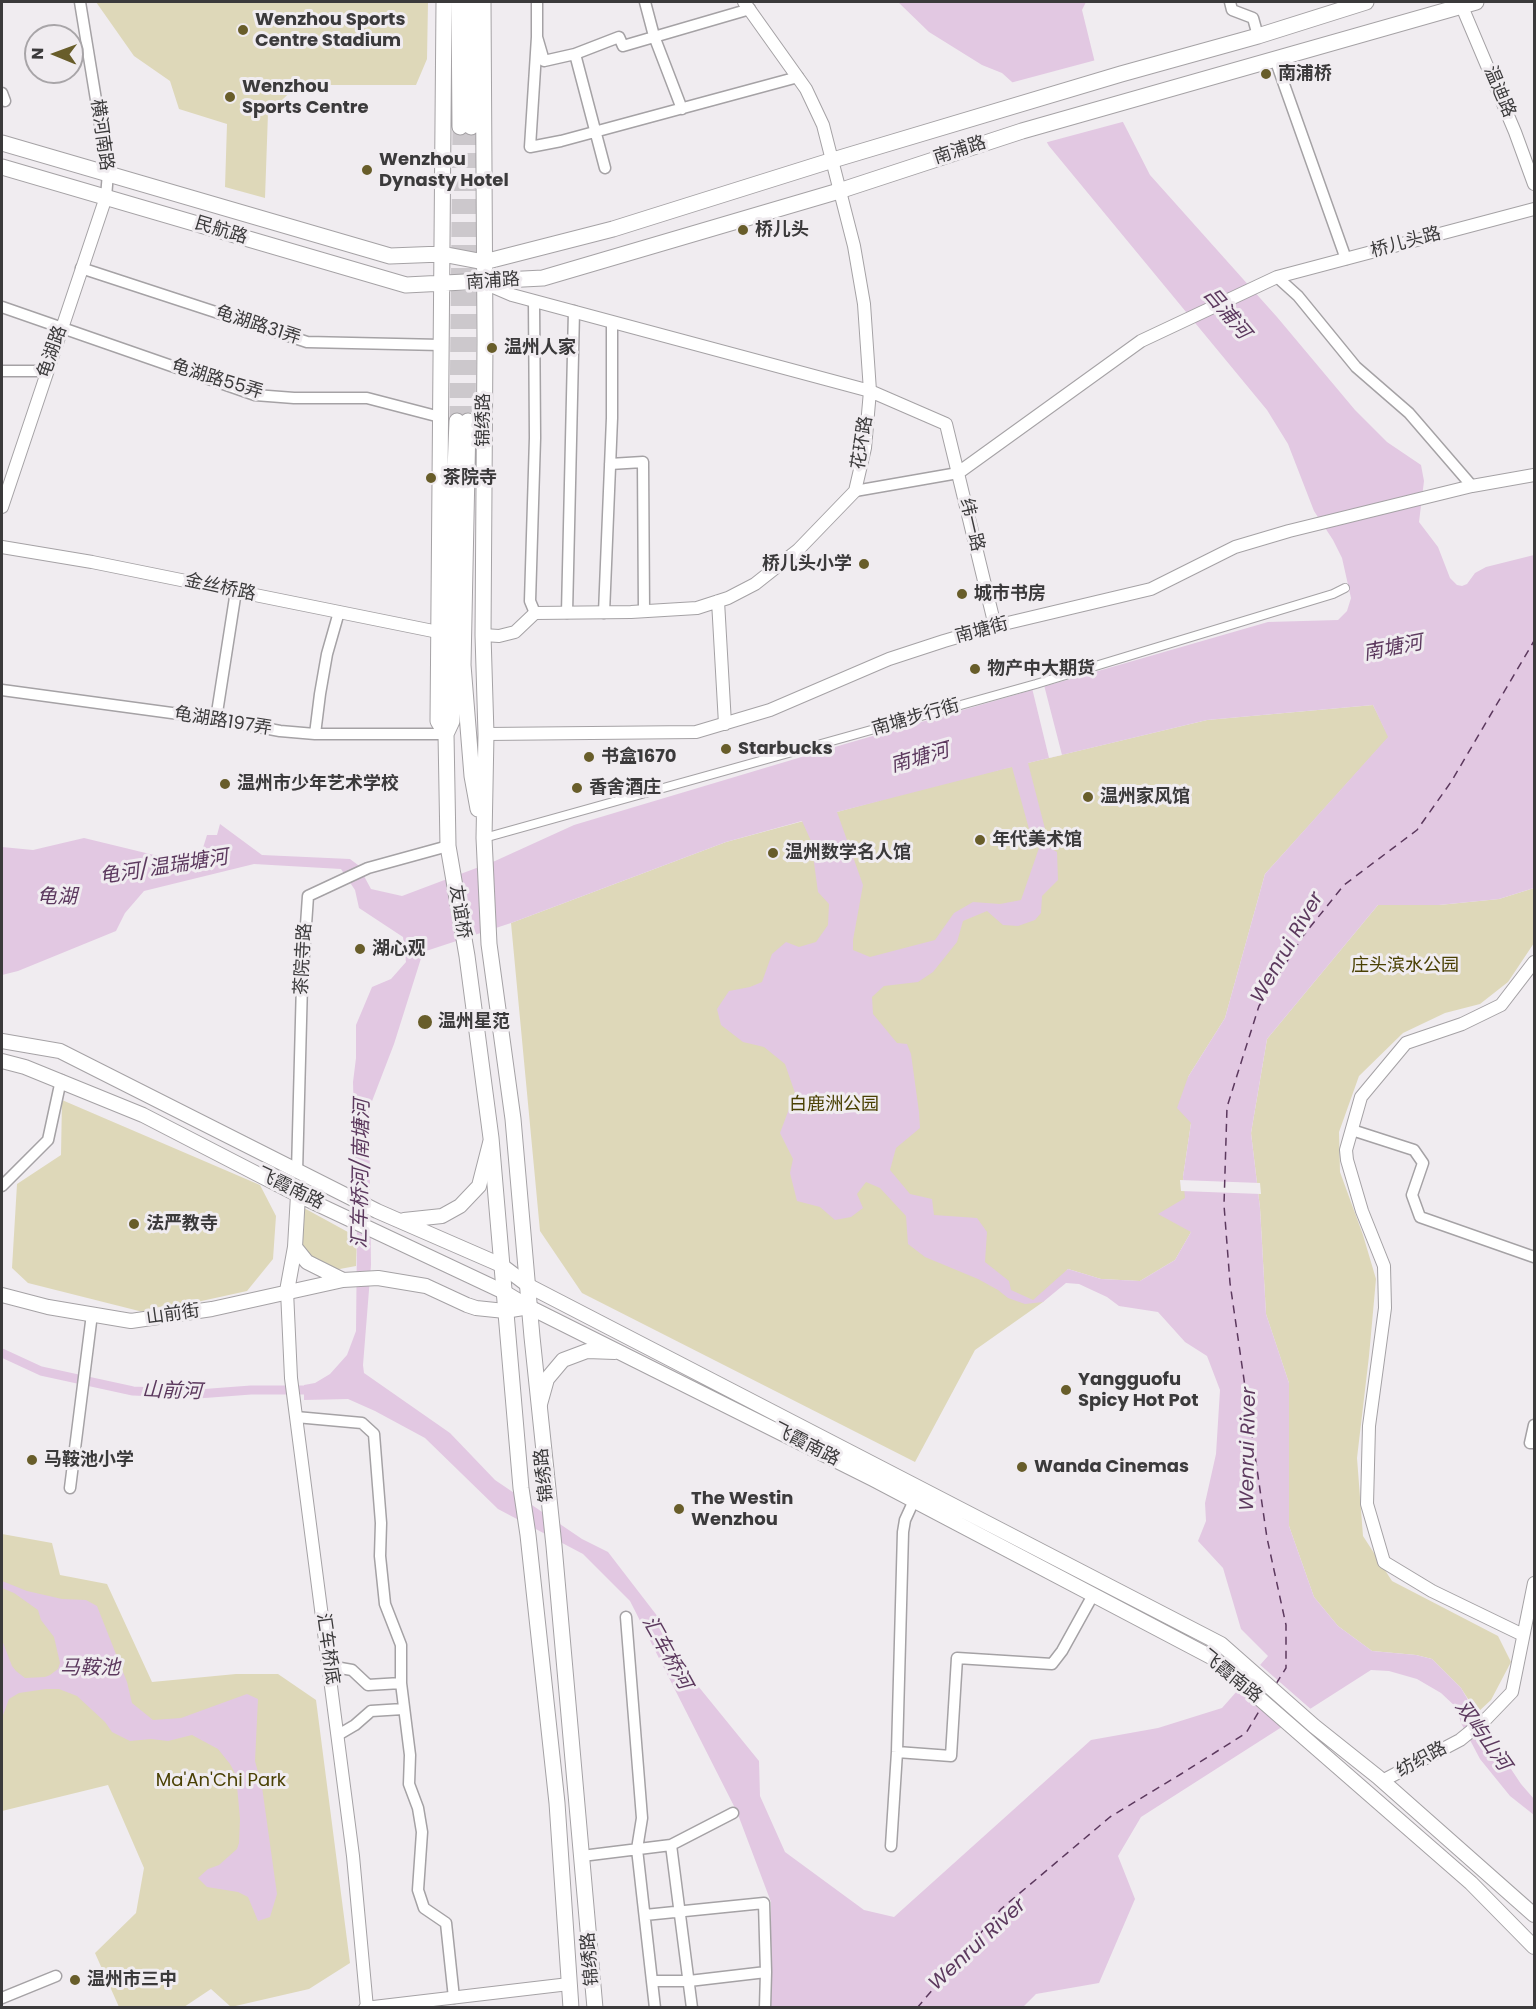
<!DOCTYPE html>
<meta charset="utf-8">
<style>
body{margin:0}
#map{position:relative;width:1536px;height:2009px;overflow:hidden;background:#f0ecf0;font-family:Poppins,sans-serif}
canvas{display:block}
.frame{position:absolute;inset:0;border:3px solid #3b3a3b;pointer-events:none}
.north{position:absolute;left:24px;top:24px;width:60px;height:60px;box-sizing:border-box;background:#f0ecf0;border:2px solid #a8a5a8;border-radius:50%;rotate:271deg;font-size:16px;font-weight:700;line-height:24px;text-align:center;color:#3b3a3b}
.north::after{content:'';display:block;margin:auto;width:21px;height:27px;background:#685d2a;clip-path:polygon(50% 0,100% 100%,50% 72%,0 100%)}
</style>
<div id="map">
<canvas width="1536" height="2009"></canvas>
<div class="frame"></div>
<div class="north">N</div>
</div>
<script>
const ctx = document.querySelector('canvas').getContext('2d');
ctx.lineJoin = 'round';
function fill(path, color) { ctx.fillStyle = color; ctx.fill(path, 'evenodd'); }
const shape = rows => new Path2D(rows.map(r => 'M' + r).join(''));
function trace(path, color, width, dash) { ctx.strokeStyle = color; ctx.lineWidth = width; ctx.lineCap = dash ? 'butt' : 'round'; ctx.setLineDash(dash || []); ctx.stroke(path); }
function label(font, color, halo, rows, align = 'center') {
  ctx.font = font + ' Poppins,"Noto Sans SC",sans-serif'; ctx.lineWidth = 6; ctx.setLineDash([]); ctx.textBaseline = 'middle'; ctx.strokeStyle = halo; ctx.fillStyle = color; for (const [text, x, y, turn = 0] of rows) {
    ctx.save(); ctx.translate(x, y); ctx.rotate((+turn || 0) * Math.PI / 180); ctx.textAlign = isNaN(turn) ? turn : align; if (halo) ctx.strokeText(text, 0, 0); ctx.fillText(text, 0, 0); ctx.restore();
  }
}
const green = shape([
 [96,2,428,2,427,59,416,85,298,85,268,113,265,198,225,187,227,124,179,109,170,81,134,56],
 [1373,705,1389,737,1265,874,1225,1018,1188,1077,1191,1123,1183,1177,1191,1232,1175,1260,1140,1281,1101,1279,1068,1269,1043,1302,975,1350,915,1462,582,1293,540,1231,511,923,726,842,944,783,1207,720],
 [1534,888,1534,943,1508,982,1480,1004,1445,1013,1403,1033,1359,1076,1339,1132,1340,1172,1363,1235,1376,1279,1369,1356,1357,1458,1363,1536,1392,1581,1498,1636,1511,1662,1491,1700,1477,1713,1461,1688,1432,1659,1416,1655,1372,1651,1338,1626,1314,1597,1289,1526,1289,1383,1266,1314,1260,1208,1251,1133,1267,1039,1378,905,1439,905,1499,899],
 [62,1100,260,1185,276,1216,273,1259,247,1291,147,1313,28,1283,12,1268,17,1184,61,1155],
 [304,1208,357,1237,356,1266,329,1271,300,1250],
 [2,1534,52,1543,60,1575,107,1584,152,1682,236,1674,278,1674,316,1700,350,1963,309,1989,231,2007,211,1989,184,2007,119,2007,95,1953,136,1913,144,1868,108,1785,2,1811]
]);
const water = shape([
 [898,2,1086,2,1082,10,1097,71,1150,175,1277,317,1355,410,1387,442,1421,465,1424,481,1419,522,1438,547,1450,578,1457,585,1462,586,1467,584,1475,573,1486,567,1534,555,1534,888,1499,899,1439,905,1378,905,1267,1039,1251,1133,1260,1208,1266,1314,1289,1383,1289,1526,1314,1597,1338,1626,1372,1651,1416,1655,1432,1659,1461,1688,1491,1739,1521,1784,1534,1799,1534,1815,1510,1796,1480,1759,1461,1723,1457,1708,1441,1693,1417,1679,1389,1671,1371,1670,1141,1817,1118,1856,1135,1899,1099,1983,1036,1994,1023,2007,769,2007,771,1902,737,1812,630,1601,583,1554,498,1509,425,1438,375,1411,348,1399,304,1400,304,1385,315,1383,330,1374,347,1355,356,1331,357,1237,353,1082,356,1058,356,1025,372,987,391,979,406,962,403,937,359,908,355,890,341,869,254,864,144,891,125,913,116,931,18,971,2,975,2,847,33,850,84,838,154,855,192,856,202,851,207,835,217,835,220,824,262,855,350,859,358,865,371,889,402,896,495,861,574,825,845,744,1268,622,1338,620,1347,611,1351,598,1342,558,1333,540,1314,511,1288,444,1267,410,1049,146,1012,82,1002,73,982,65,929,32],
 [1373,705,1388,737,1265,874,1225,1018,1188,1077,1177,1108,1191,1123,1183,1177,1185,1198,1158,1214,1191,1232,1175,1260,1140,1281,1101,1279,1068,1269,1033,1300,1011,1290,1009,1281,985,1262,987,1232,977,1218,934,1215,932,1199,910,1194,890,1170,896,1148,920,1128,919,1112,911,1054,907,1044,897,1043,873,1014,872,997,884,986,918,982,933,972,957,942,963,921,987,911,1003,925,1018,926,1035,920,1041,913,1042,896,1058,880,1057,852,1050,848,1028,763,1207,720],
 [1012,767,1029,829,1039,848,1021,900,1000,904,973,902,954,913,935,940,870,957,853,950,853,940,863,885,837,812],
 [802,821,811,841,818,892,829,904,828,925,816,942,799,947,786,942,772,954,762,982,750,987,729,991,717,1009,721,1025,743,1042,764,1047,785,1064,795,1093,780,1133,793,1159,790,1173,797,1201,820,1207,835,1220,851,1217,863,1208,857,1194,866,1182,880,1188,906,1216,908,1244,925,1257,978,1279,998,1290,1008,1298,1025,1304,1043,1302,1066,1283,1079,1284,1107,1297,1119,1306,1158,1312,1185,1342,1207,1356,1220,1390,1216,1454,1205,1503,1206,1521,1198,1541,1223,1568,1241,1629,1268,1656,1222,1708,1158,1728,1091,1740,894,1917,864,1910,785,1852,760,1796,759,1761,672,1654,658,1617,608,1552,582,1539,495,1480,450,1433,364,1373,363,1365,371,1265,369,1109,394,1044,423,952,511,923,726,842],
 [2,1581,27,1591,62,1599,86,1600,97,1606,127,1682,132,1703,153,1720,181,1718,247,1694,258,1699,255,1761,262,1787,277,1894,270,1917,258,1921,248,1897,238,1892,207,1887,198,1878,208,1869,219,1865,237,1849,239,1843,240,1819,236,1775,230,1764,218,1749,192,1735,168,1741,151,1739,130,1741,112,1732,105,1722,77,1696,59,1689,46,1689,19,1693,9,1699,2,1718,2,1640,12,1666,16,1671,25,1678,45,1677,50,1675,58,1669,60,1663,54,1637,41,1620,38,1610,14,1593,2,1588]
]);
const pier = shape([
 [1096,60,1126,121,1044,143,1010,83],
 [1044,685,1062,755,1049,758,1032,688],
 [1180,1180,1260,1183,1261,1194,1181,1191],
 [1258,1663,1313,1711,1284,1729,1236,1688]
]);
const canal = shape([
 [2,1353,41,1371,133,1391,198,1394,251,1390,316,1390]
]);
const ferry = shape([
 [1276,1684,1286,1668,1286,1625,1267,1538,1230,1283,1224,1205,1227,1107,1259,1006,1303,936,1344,885,1417,830,1451,782,1534,641],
 [917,2008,1001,1909,1110,1817,1181,1774,1246,1733,1261,1708]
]);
const primaryTunnel = shape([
 [457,421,460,127],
 [468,421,471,127]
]);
const pedestrian = shape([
 [484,838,1036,684,1333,594,1345,588]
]);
const minor = shape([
 [80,2,108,173,106,197],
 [537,2,537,37,544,61,575,54,605,168],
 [645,2,654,36,682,109],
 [1230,2,1232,10,1253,18,1258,36],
 [537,37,530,147,561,141,798,77],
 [575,54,619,37,623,46,750,9],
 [1275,59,1346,259],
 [2,93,5,101],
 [81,268,307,342,441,345],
 [1277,277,1298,296,1356,367,1409,413,1472,486],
 [534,301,535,438,530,601,535,613],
 [2,307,255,395,294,398,367,398,440,417],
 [2,371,47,371],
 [610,464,643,462,644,611],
 [855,491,958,473],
 [567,613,574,311],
 [604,613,612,418,612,322],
 [2,690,216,719,280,731,315,734,446,734],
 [216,719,236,591],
 [315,734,320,694,327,654,339,612],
 [1352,1130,1414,1150,1423,1163,1412,1195,1420,1217,1534,1257],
 [297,1172,302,983,308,896,368,868,448,846],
 [2,1186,48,1140,61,1080],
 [296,1417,362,1423,374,1434,381,1523,380,1556,385,1604,401,1645,401,1683,410,1755,409,1784,418,1808,422,1832,418,1890,424,1908,446,1923,454,1998],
 [1534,1425,1530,1443,1534,1443],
 [70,1488,92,1314],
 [626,1617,642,1818,637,1849,655,2008],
 [329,1666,352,1670,368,1685,401,1683],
 [338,1735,355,1725,371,1711,403,1709],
 [897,1752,951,1756,957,1658,1052,1664,1062,1651,1093,1595],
 [671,1845,692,2008],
 [891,1846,897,1752,903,1532,905,1520,916,1496],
 [582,1856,671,1845,733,1813],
 [645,1915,764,1903,766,1972],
 [653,1981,689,1981,766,1972,765,2008],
 [2,1998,56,1976]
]);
const tertiary = shape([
 [1460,2,1515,132,1534,184],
 [484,283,512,295,870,391,946,424,995,626],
 [958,473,1141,341,1277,277,1534,209],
 [2,507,106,197],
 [2,547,92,562,438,632],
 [718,601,725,724],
 [483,635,499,636,515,632,535,613,631,612,697,608,728,598,755,584,798,550,855,491,865,448,870,391,864,304,854,246,823,125,806,89,744,2],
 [486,734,696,732,770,710,889,659,944,641,995,626,1151,589,1235,547,1289,531,1472,486,1534,475],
 [287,1291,291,1378,353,1856,367,2008],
 [1523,1635,1432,1591,1384,1562,1367,1504,1369,1426,1385,1308,1384,1266,1362,1211,1347,1160,1346,1150,1361,1097,1406,1043,1462,1024,1501,1005,1534,962],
 [1382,1781,1460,1740,1487,1718,1512,1692,1534,1583],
 [365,2008,569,1984]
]);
const secondary = shape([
 [2,1041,60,1051,377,1211,501,1265,529,1286,1221,1644,1314,1726,1378,1777,1534,1915],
 [2,1061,25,1067,143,1115,298,1195,504,1292,529,1307,873,1479,1213,1658,1471,1883,1534,1947],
 [404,1220,442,1216,460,1206,479,1186,490,1143],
 [295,1247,307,1262,343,1280],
 [287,1291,295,1247,298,1195],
 [2,1295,48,1307,131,1321,212,1309,343,1280,378,1278,426,1286,467,1305,476,1308,505,1311,529,1307],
 [540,1404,547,1379,563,1360,587,1351,615,1352]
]);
const primary = shape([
 [444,2,438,721,446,734,448,846,467,956,491,1138,521,1488,528,1535,557,1803,571,2008],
 [459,2,460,127],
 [470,2,471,127],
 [483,2,485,340,483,635,486,734,484,838,489,944,513,1119,532,1337,554,1546,595,2008],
 [2,143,390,256,442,254,484,262,613,229,833,160,1121,74,1258,36,1366,2],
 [2,167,406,285,543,278,839,191,1022,131,1476,2],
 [468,421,463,665,472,776,478,809],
 [446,734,452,721,451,567,457,421]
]);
const markers = [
 [243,30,6,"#685d2a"],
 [1266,74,6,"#685d2a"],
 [230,97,6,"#685d2a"],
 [367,170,6,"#685d2a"],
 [743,230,6,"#685d2a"],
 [492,348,6,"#685d2a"],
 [431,478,6,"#685d2a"],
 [864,564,6,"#685d2a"],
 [962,594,6,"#685d2a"],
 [975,669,6,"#685d2a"],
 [726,749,6,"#685d2a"],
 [589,757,6,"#685d2a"],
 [225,784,6,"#685d2a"],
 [577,788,6,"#685d2a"],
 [1088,797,6,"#685d2a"],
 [980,840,6,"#685d2a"],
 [773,853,6,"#685d2a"],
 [360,949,6,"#685d2a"],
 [425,1022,8,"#685d2a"],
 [134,1224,6,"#685d2a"],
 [1066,1390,6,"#685d2a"],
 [32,1460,6,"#685d2a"],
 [1022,1467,6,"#685d2a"],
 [679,1509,6,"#685d2a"],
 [75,1980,6,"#685d2a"]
];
const poiNames = [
 ["Wenzhou Sports",255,20],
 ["Centre Stadium",255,41],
 ["南浦桥",1278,74],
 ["Wenzhou",242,87],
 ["Sports Centre",242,108],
 ["Wenzhou",379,160],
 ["Dynasty Hotel",379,181],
 ["桥儿头",755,230],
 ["温州人家",504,348],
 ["茶院寺",443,478],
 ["桥儿头小学",852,564,"right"],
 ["城市书房",974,594],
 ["物产中大期货",987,669],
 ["Starbucks",738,749],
 ["书盒1670",601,757],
 ["温州市少年艺术学校",237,784],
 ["香舍酒庄",589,788],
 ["温州家风馆",1100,797],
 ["年代美术馆",992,840],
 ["温州数学名人馆",785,853],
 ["湖心观",372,949],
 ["温州星范",438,1022],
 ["法严教寺",146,1224],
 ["Yangguofu",1078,1380],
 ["Spicy Hot Pot",1078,1401],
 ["马鞍池小学",44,1460],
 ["Wanda Cinemas",1034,1467],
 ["The Westin",691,1499],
 ["Wenzhou",691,1520],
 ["温州市三中",87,1980]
];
const streetNames = [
 ["温迪路",1499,92,67],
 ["横河南路",101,135,82],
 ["南浦路",960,151,-18],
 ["民航路",221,231,17],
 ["桥儿头路",1406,243,-15],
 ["南浦路",493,282,-4],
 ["龟湖路31弄",258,326,18],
 ["龟湖路",53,352,-71],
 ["龟湖路55弄",217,380,17],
 ["锦绣路",484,420,-90],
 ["花环路",863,443,-81],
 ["纬一路",971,525,77],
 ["金丝桥路",220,588,12],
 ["南塘街",982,631,-15],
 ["南塘步行街",916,718,-16],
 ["龟湖路197弄",223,722,9],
 ["友谊桥",459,912,81],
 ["茶院寺路",304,959,-87],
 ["飞霞南路",290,1189,26],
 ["山前街",173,1315,-8],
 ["飞霞南路",806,1445,27],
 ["锦绣路",545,1475,-96],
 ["汇车桥底",327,1649,82],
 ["飞霞南路",1231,1677,39],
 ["纺织路",1422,1760,-28],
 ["锦绣路",591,1959,-95]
];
const parkNames = [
 ["庄头滨水公园",1405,966],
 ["白鹿洲公园",834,1105],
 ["Ma'An'Chi Park",221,1781]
];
const waterNames = [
 ["吕浦河",1226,314,50],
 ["南塘河",1393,649,-11],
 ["南塘河",920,759,-16],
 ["龟河/温瑞塘河",164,868,-9],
 ["龟湖",57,898],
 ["Wenrui River",1288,948,-60],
 ["汇车桥河/南塘河",362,1174,-89],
 ["山前河",172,1392,2],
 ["Wenrui River",1249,1449,-89],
 ["汇车桥河",666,1653,61],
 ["马鞍池",90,1669],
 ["双屿山河",1482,1736,55],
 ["Wenrui River",978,1945,-43]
];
fill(green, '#ded8b9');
fill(water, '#e2c8e2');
fill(pier, '#f0ecf0');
trace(canal, '#e2c8e2', 9);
trace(ferry, '#5c395e', 1.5, [8, 6]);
trace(primaryTunnel, '#ccc8cc', 15, [15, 8]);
trace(pedestrian, '#a5a2a5', 10);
trace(minor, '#a5a2a5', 13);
trace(tertiary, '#a5a2a5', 14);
trace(secondary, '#a5a2a5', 16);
trace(primary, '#a5a2a5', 17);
trace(pedestrian, '#fff', 8);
trace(minor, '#fff', 10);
trace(tertiary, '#fff', 12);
trace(secondary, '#fff', 14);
trace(primary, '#fff', 15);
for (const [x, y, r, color] of markers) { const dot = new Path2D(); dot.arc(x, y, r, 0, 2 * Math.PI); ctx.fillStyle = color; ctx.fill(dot); trace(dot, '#f0ecf0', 2); }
label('bold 18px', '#3b3a3b', '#f0ecf0', poiNames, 'left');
label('18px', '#3b3a3b', '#f0ecf0', streetNames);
label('18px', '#4a4003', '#f0ecf0', parkNames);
label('italic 20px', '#5c395e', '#f0ecf0', waterNames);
</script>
